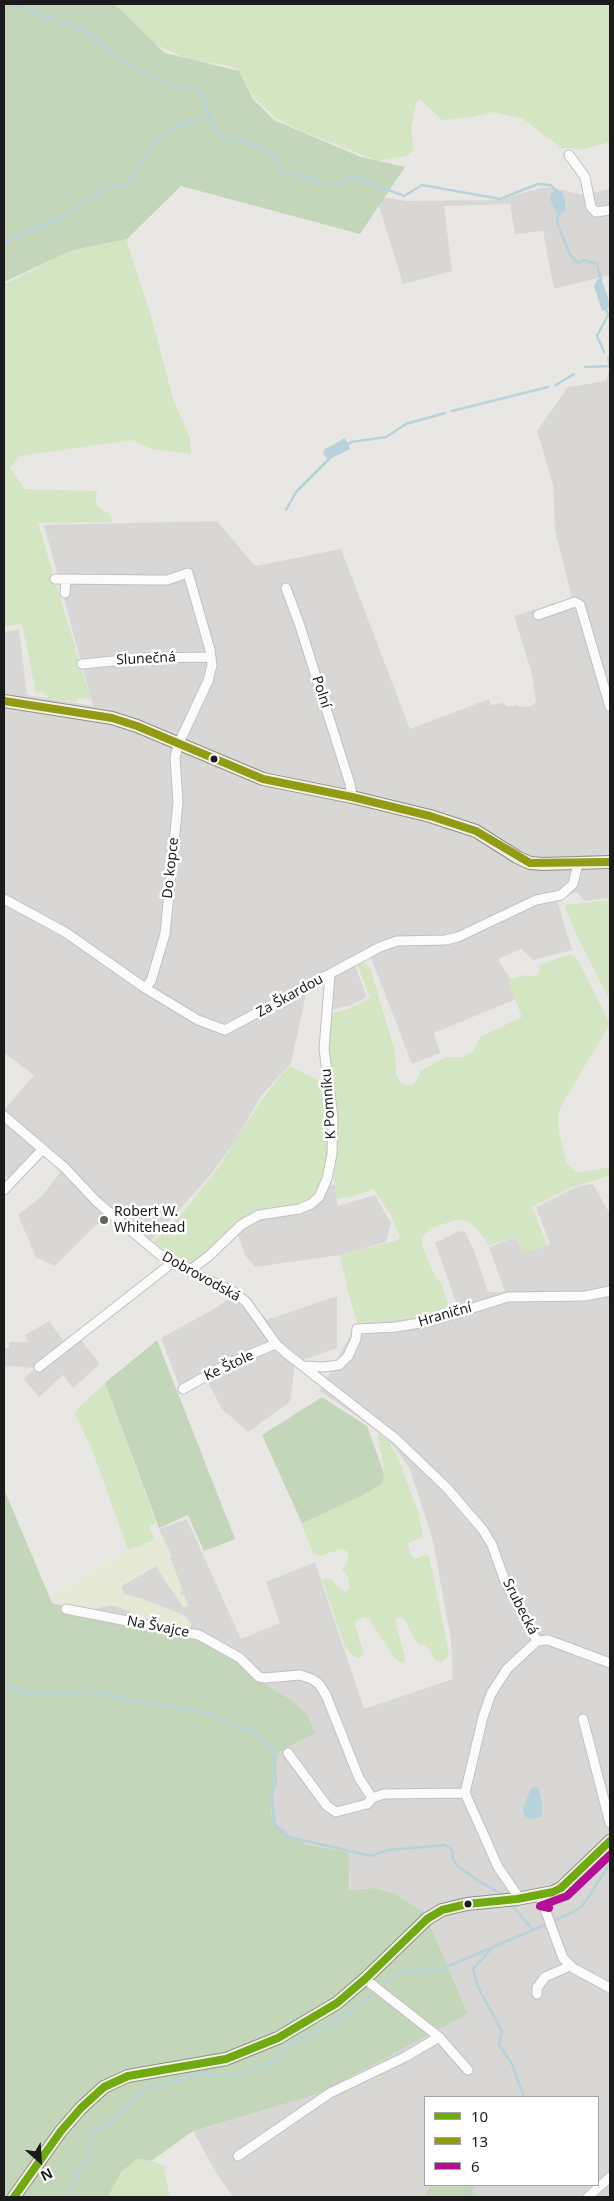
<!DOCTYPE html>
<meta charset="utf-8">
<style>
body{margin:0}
#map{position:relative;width:614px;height:2201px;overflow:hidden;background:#e9e7e4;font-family:"Noto Sans",sans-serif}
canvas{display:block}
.frame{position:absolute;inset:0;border:5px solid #1b1b1b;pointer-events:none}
.legend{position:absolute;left:424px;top:2096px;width:175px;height:90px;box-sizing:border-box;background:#fff;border:1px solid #a4a4a4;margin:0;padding:6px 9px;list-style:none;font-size:15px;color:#1b1b1b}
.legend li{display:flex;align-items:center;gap:10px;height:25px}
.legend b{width:25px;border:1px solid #a4a4a4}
.north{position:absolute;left:15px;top:2136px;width:50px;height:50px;-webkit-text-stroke:4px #fff;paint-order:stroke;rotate:154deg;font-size:14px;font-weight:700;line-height:20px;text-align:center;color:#1b1b1b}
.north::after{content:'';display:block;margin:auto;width:18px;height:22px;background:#1b1b1b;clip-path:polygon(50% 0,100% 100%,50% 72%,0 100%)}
</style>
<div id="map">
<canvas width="614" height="2201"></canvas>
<div class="frame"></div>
<ul class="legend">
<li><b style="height:6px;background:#70a910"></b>10</li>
<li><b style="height:6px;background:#919c14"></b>13</li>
<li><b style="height:6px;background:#b41095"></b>6</li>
</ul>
<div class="north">N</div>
</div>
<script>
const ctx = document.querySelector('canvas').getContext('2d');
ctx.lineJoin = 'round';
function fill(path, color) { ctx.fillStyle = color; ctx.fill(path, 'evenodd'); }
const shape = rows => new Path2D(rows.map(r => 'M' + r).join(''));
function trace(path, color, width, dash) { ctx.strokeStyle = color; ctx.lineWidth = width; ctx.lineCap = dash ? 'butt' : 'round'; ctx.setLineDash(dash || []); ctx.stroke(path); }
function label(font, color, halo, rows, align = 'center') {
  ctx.font = font + ' "Noto Sans",sans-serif'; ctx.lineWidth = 5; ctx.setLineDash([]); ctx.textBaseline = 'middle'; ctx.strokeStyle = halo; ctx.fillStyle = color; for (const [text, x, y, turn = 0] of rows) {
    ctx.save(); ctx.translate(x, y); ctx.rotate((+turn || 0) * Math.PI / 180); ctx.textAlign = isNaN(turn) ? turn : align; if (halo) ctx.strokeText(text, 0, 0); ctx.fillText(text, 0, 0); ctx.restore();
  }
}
const residential = shape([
 [548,187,584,195,610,189,610,275,554,289,543,231,515,234,510,204,444,206,452,271,403,284,376,196,406,201,502,200,528,191],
 [610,367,610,898,585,901,576,892,557,900,572,950,533,960,521,949,498,959,510,979,509,984,516,999,434,1033,440,1053,412,1064,370,955,354,963,367,997,352,1005,330,1010,326,979,307,990,291,1063,262,1095,235,1141,210,1176,146,1246,106,1215,55,1266,36,1257,18,1215,42,1196,62,1170,39,1151,11,1181,4,1174,4,1110,34,1075,4,1053,4,632,19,630,27,695,93,706,44,525,217,521,255,566,341,549,410,729,489,699,491,705,503,703,508,707,516,705,521,707,531,706,536,702,532,674,514,616,572,598,555,531,553,484,537,431,568,387,606,381],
 [323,1184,335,1185,338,1206,375,1195,391,1223,386,1242,340,1255,255,1267,245,1255,235,1227,310,1202],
 [593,1184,610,1214,610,2197,233,2197,215,2171,193,2131,318,2094,468,2014,425,1913,394,1893,375,1888,348,1890,350,1882,347,1852,309,1845,284,1834,271,1817,276,1768,280,1752,315,1733,239,1662,87,1606,172,1557,159,1529,187,1519,241,1639,280,1623,266,1582,315,1562,364,1709,453,1679,451,1640,433,1541,410,1469,387,1437,320,1391,357,1323,397,1320,439,1314,458,1308,435,1243,459,1231,465,1232,475,1253,488,1292,505,1292,489,1247,516,1237,519,1245,531,1251,550,1244,536,1207,578,1186],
 [425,2097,598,2097,598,2185,425,2185],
 [239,1292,267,1320,337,1296,337,1348,295,1363,290,1402,248,1432,222,1409,206,1379,182,1393,161,1338,212,1310],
 [49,1321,66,1344,77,1335,100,1364,73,1388,63,1375,39,1397,24,1379,35,1368,4,1366,4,1348,9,1348,9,1342,28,1342,25,1335]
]);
const farmland = shape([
 [162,1536,183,1591,180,1592,182,1595,184,1594,188,1605,186,1607,183,1607,154,1564,121,1586,125,1594,143,1599,186,1616,191,1624,191,1630,131,1618,130,1611,111,1605,91,1610,66,1605,56,1600,58,1593,120,1554]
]);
const grass = shape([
 [113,4,610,4,610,142,579,150,570,148,561,149,554,142,523,119,493,112,468,118,442,120,420,99,416,104,411,128,414,149,407,156,378,161,297,129,277,119,254,98,239,71,230,66,187,59,163,48,145,36],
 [126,239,151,316,174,402,190,437,191,454,152,449,132,440,20,456,10,468,25,489,97,491,96,504,99,508,109,513,112,522,38,523,91,700,78,698,76,702,49,699,43,692,36,693,22,624,4,626,4,284,73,250],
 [610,900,610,1001,577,936,565,907,565,905],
 [570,954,574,956,579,962,610,1024,565,1099,558,1114,559,1133,567,1164,577,1173,610,1167,610,1175,570,1188,532,1207,547,1245,531,1251,522,1252,516,1237,489,1245,476,1228,464,1220,456,1220,431,1228,423,1236,422,1246,435,1276,442,1285,448,1304,445,1309,435,1314,397,1320,357,1323,348,1291,340,1255,398,1240,400,1237,391,1215,373,1189,350,1197,336,1199,334,1174,337,1116,329,1058,329,1014,348,1009,370,998,357,964,362,959,370,968,395,1052,396,1075,402,1084,411,1086,416,1081,421,1071,445,1057,461,1057,467,1055,474,1050,480,1037,522,1017,509,984,510,979,526,975,535,977,539,972,539,965],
 [289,1066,324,1083,325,1086,330,1115,328,1167,318,1190,308,1200,297,1205,257,1212,247,1217,240,1221,223,1240,193,1265,184,1264,153,1242,180,1216,218,1168,262,1099],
 [105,1383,156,1523,149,1526,155,1540,128,1550,93,1452,75,1414,78,1408],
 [379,1433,390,1441,392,1448,397,1455,418,1512,423,1536,409,1543,408,1546,412,1557,415,1559,426,1555,429,1557,449,1652,447,1658,440,1662,436,1661,426,1645,419,1644,414,1638,405,1620,401,1617,395,1620,405,1658,404,1662,400,1662,395,1658,369,1619,364,1617,358,1620,355,1624,364,1655,358,1658,351,1654,345,1647,322,1579,331,1579,341,1590,347,1591,350,1588,348,1577,342,1569,348,1560,348,1552,341,1549,320,1556,313,1553,301,1523,330,1508,361,1496,384,1478,383,1463,378,1439],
 [137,2159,156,2162,164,2166,170,2197,108,2197,121,2172]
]);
const forest = shape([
 [4,4,114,4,165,53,239,71,253,99,274,120,361,157,405,167,360,234,181,186,127,239,73,250,4,282],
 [157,1340,235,1539,204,1551,188,1515,159,1528,105,1383],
 [322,1397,367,1426,383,1471,384,1478,380,1485,361,1496,302,1523,262,1435],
 [4,1489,52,1603,181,1632,242,1664,257,1679,292,1701,307,1715,315,1733,280,1752,276,1768,271,1817,284,1834,309,1845,347,1852,349,1856,349,1890,375,1888,394,1893,425,1913,468,2014,318,2094,193,2131,151,2161,137,2159,121,2172,108,2197,4,2197],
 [430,2185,475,2185,471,2190,477,2196,425,2197]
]);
const water = shape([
 [556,190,562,192,565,200,565,211,559,214,555,211,550,199,551,194],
 [601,278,610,304,609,308,602,311,594,286,597,280],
 [345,438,350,449,328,460,323,454,325,449],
 [536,1787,539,1789,542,1804,542,1817,529,1819,524,1815,523,1809,531,1788]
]);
const stream = shape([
 [10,4,83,30,135,69,168,85,200,90,213,126,222,138,249,143,270,153,285,174,304,176,322,183],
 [330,184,338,184,354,177,404,196,422,185,500,199,538,184,550,185,556,190,557,193],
 [559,211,557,222,570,255,578,263,584,260,597,264,601,280],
 [4,243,64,216,108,186,126,187,151,146,165,133,176,126,211,116],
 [604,352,597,336,608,315,605,307],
 [608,358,610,366],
 [585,367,610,366],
 [556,385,574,374],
 [452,411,548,387],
 [346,446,351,442,386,437,406,424,445,413],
 [286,510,296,492,330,458],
 [4,1685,28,1694,102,1692,121,1699,210,1713,235,1727,252,1731,273,1748,276,1783,271,1796,275,1825,289,1837,371,1856,388,1850,445,1845,452,1850,453,1860,459,1867,478,1881,504,1895],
 [510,1903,533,1930,567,1915,581,1907,588,1898,610,1863],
 [385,1982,400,1972,437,1971,491,1948],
 [524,2097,512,2064,499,2045,502,2031,478,1987,473,1969,493,1947,533,1930],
 [72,2197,72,2186,91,2149,90,2142,96,2130,109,2124,144,2090,203,2074,243,2075,275,2060,287,2046,347,2015,371,1995],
 [468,2197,473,2185]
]);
const street = shape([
 [569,155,585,177,591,207,596,212,610,210],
 [55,579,154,580,167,580,188,573,210,650,212,665,208,681,178,745,175,758,178,802,165,934,151,981,145,988],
 [286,588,300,626,350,784,352,797],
 [65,593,66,579],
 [538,615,575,602,580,605,610,707],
 [82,664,145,658,211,657],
 [4,899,65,932,145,988,198,1020,225,1030,380,947,397,941,445,940,458,937,536,900,561,895,573,884,578,864],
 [4,1116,65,1168,97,1202,159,1254,172,1263,236,1293,247,1303,276,1344,286,1353,396,1439,447,1488,483,1530,492,1545,505,1581,537,1641],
 [4,1190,42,1150],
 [189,1271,209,1256,241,1225,259,1215,299,1209,311,1204,319,1197,327,1179,332,1154,333,1117,324,1049,330,974],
 [303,1366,323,1367,339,1365,348,1356,356,1339,357,1329,396,1327,431,1321,508,1297,585,1296,610,1291],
 [39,1367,172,1263],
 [183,1389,229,1363,276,1344],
 [66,1609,199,1635,240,1658,259,1677,265,1678,300,1675,312,1679,319,1684,326,1695,359,1778,372,1798],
 [537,1641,548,1640,610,1663],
 [583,1719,610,1823],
 [288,1753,327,1806,336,1812,367,1804,372,1798,384,1794,465,1793],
 [540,1896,563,1958,573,1968,610,1988],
 [520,1899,498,1867,465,1793,483,1717,491,1694,507,1669,537,1641],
 [365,1979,439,2037,468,2070],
 [537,1994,537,1988,545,1977,570,1966],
 [238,2156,330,2093,405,2057,439,2037],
 [588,2197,610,2177]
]);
const secondary = shape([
 [4,701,112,718,137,726,263,779,352,797,430,816,476,831,517,857,530,863,543,864,610,862],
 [14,2197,61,2131,81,2108,104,2087,128,2076,226,2059,278,2038,337,2003,365,1979,427,1919,442,1910,467,1904,517,1899,553,1892,561,1888,610,1841]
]);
const bus1 = shape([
 [14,2197,61,2131,81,2108,104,2087,128,2076,226,2059,278,2038,337,2003,365,1979,427,1919,442,1910,467,1904,517,1899,553,1892,561,1888,610,1841]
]);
const bus2 = shape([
 [4,701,112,718,137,726,263,779,352,797,430,816,476,831,530,863,610,862]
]);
const bus3 = shape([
 [549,1908,540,1906,567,1896,610,1855]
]);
const markers = [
 [214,759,4.5,"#1b1b1b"],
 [104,1220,5,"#636261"],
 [468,1904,4.5,"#1b1b1b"]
];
const streetNames = [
 ["Slunečná",146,659,-3],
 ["Polní",321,692,72],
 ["Do kopce",171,868,-84],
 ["Za Škardou",290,996,-29],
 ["K Pomníku",329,1104,-94],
 ["Dobrovodská",201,1277,29],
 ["Hraniční",445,1315,-16],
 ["Ke Štole",229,1366,-25],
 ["Srubecká",520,1607,63],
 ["Na Švajce",158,1627,11]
];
const poiNames = [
 ["Robert W.",114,1212],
 ["Whitehead",114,1228]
];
fill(residential, '#d8d7d5');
fill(farmland, '#e7e9d7');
fill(grass, '#d4e5c4');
fill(forest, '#c3d6ba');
fill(water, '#b8d2db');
trace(stream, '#b8d2db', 2.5);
trace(street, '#c2c1c0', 11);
trace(secondary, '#8f907e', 14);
trace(street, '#fcfbfb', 9);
trace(secondary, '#f1f1e9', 12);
trace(bus1, '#70a910', 8);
trace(bus2, '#919c14', 8);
trace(bus3, '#b41095', 8);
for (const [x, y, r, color] of markers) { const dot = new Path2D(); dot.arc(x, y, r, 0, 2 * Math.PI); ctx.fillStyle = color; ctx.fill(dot); trace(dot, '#fff', 2); }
label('14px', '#1b1b1b', '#fff', streetNames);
label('14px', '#1b1b1b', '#fff', poiNames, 'left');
</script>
